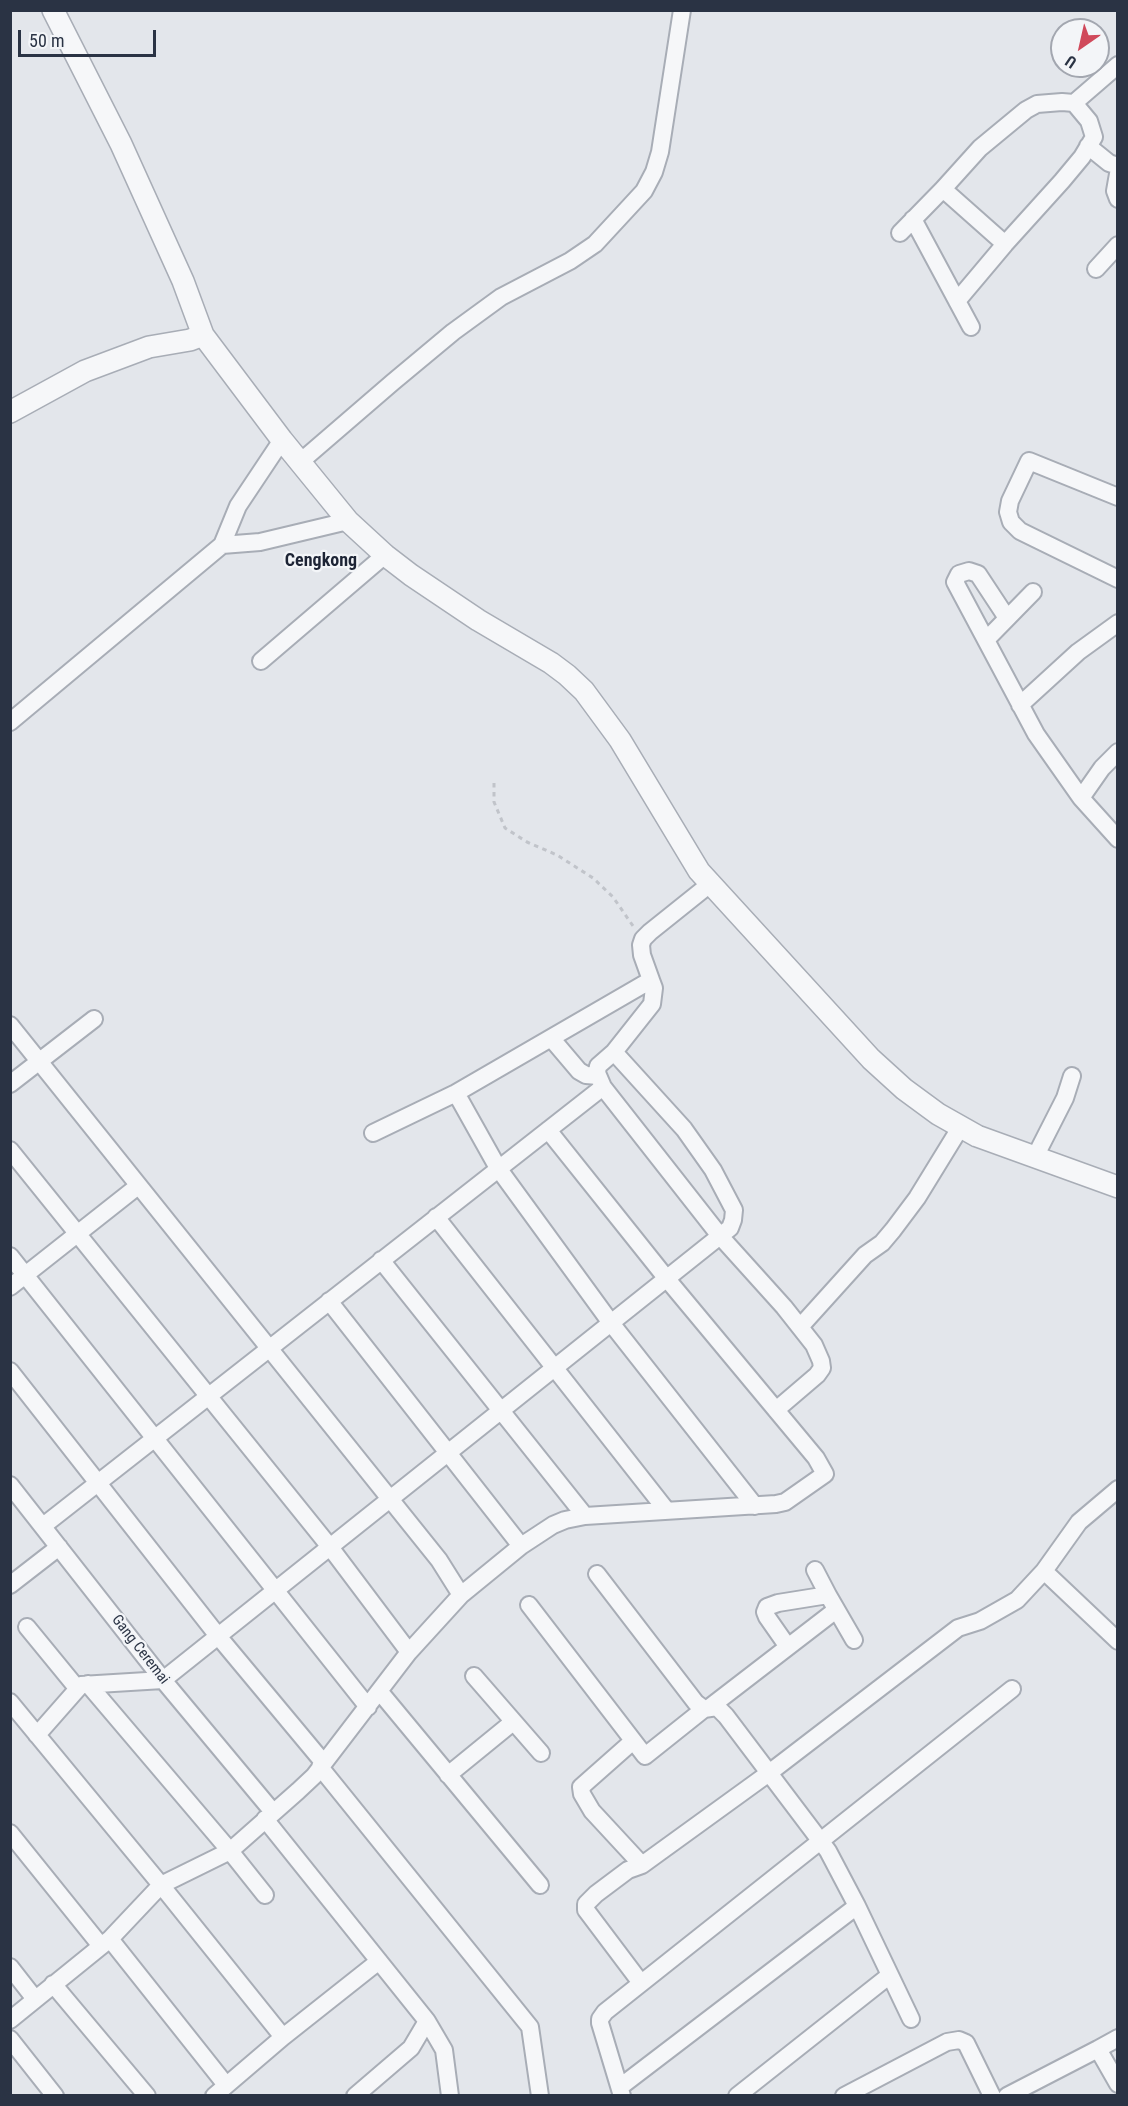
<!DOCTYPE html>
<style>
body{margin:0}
#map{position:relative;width:1128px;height:2106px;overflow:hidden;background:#e3e6eb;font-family:"Roboto Condensed",sans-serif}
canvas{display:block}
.frame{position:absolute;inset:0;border:12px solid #2a3344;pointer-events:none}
.north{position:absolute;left:1050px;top:18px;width:60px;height:60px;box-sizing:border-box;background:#f3f5f8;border:2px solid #a3a7b0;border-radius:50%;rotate:214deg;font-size:16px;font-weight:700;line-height:24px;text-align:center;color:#2a3344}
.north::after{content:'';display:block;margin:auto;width:21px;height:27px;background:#d0495b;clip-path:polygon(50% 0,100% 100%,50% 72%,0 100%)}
.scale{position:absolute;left:18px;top:30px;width:138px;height:27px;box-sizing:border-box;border:3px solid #2a3344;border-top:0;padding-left:8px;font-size:18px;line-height:21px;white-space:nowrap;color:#2a3344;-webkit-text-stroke:4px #f3f5f8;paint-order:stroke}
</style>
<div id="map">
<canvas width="1128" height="2106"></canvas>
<div class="frame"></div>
<div class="north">U</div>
<div class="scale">50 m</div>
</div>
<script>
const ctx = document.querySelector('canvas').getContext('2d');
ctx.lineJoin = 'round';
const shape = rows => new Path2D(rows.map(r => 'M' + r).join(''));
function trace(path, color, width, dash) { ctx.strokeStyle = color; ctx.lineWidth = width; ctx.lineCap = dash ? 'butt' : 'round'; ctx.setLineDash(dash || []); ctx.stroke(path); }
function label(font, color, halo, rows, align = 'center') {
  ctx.font = font + ' "Roboto Condensed",sans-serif'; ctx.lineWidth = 4.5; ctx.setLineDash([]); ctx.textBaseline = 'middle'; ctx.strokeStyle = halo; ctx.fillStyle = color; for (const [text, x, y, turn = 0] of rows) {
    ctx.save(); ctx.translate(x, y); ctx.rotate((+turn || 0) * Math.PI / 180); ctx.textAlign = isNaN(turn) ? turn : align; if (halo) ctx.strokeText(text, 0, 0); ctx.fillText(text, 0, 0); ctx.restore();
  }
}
const path = shape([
 [494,783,494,802,505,828,527,842,557,855,593,878,613,897,633,926]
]);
const minor = shape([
 [1088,146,1109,163,1118,166],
 [1118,174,1115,191,1118,199],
 [943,189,1005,244],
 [913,219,971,327],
 [900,233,943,189,980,148,1026,110,1037,104,1062,102,1074,103,1118,65],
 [1096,269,1118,245],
 [957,301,1005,244,1062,181,1082,157,1094,137,1089,121,1074,103],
 [299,463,393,382,453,332,501,297,570,261,595,244,644,191,654,172,660,152,682,10],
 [1118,497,1029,461,1010,501,1008,512,1011,522,1020,531,1118,579],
 [222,545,260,542,348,521],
 [1007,618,978,574,969,571,959,574,955,582,1036,734,1081,798],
 [986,640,1033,592],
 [261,661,385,555],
 [1020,705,1078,652,1118,623],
 [10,722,222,545,238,506,282,440],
 [1118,752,1102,768,1081,798,1118,839],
 [651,980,642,955,641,945,643,939,650,932,710,884],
 [10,1025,439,1560,461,1595,409,1652,314,1776,298,1791,230,1851,161,1885,110,1939,10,2020],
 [551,1038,579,1071,586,1075,598,1076],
 [10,1084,94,1019],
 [456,1093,498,1168,611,1323,755,1506],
 [373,1133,456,1093,651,980,654,988,652,1004,614,1052,598,1066,597,1073,603,1087,720,1236,784,1307,814,1345,821,1361,822,1368,817,1375,776,1410],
 [10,1150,330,1547,409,1652],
 [1035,1157,1065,1098,1072,1076],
 [436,1217,667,1511],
 [10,1256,368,1707],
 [381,1260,585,1516],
 [10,1287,138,1186],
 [329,1301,521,1546],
 [800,1327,865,1255,882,1243,893,1230,917,1198,960,1128],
 [10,1371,218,1636,323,1762],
 [10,1485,163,1680,273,1812],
 [43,1526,603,1087],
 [815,1570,828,1595],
 [1044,1571,1118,1641],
 [597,1574,696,1703,704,1709,717,1707,726,1716,828,1851,857,1906,890,1975,737,2096],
 [10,1585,59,1547],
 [461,1595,521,1546,553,1525,565,1520,585,1516,776,1504,785,1502,825,1474,816,1458,667,1279,548,1130],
 [529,1605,645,1756,704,1709],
 [27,1627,77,1688],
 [788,1647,767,1617,765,1612,767,1607,778,1603,828,1595,854,1640],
 [474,1676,541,1753],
 [88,1684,230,1851,265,1895],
 [380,1692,540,1885],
 [10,1702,161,1885,283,2037],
 [710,1707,836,1610],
 [37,1735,81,1685,163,1680,730,1228,733,1220,734,1210,713,1170,684,1129,614,1052],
 [633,1741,581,1787,582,1794,592,1811,642,1865],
 [320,1767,530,2027,540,2096],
 [448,1775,513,1722],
 [265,1819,427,2021],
 [10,1833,101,1946],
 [110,1939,226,2085],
 [10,1967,35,1999],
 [890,1975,911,2019],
 [641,1983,586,1910,586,1904,596,1894,628,1870,642,1865,653,1857,769,1773,958,1628,980,1621,1017,1600,1044,1571,1079,1522,1118,1489],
 [53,1984,147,2096],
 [10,2039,55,2096],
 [1098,2049,1118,2038],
 [620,2087,857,1906],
 [214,2096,283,2037,379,1961],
 [355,2096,411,2048,427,2021,444,2050,450,2096],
 [622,2096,600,2023,600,2019,605,2012,1012,1689],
 [844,2096,947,2042,959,2040,966,2043,992,2096],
 [1007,2096,1098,2049,1118,2084]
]);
const tertiary = shape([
 [53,10,121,144,183,281,203,335,282,440,348,521,385,555,411,575,478,620,551,663,567,675,584,691,620,740,699,871,871,1059,904,1089,938,1114,977,1136,1118,1187],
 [10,412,85,371,149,347,190,340,203,335]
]);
const streetNames = [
 ["Gang Ceremai",140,1650,52]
];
const quarterNames = [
 ["Cengkong",321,561]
];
trace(minor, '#a8adb6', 20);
trace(tertiary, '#a8adb6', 24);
trace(path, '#c1c4ca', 3, [4.5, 4.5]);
trace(minor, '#f6f7f9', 16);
trace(tertiary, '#f6f7f9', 21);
label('15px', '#2a3344', '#f3f5f8', streetNames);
label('bold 18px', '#1d2435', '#f3f5f8', quarterNames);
</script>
